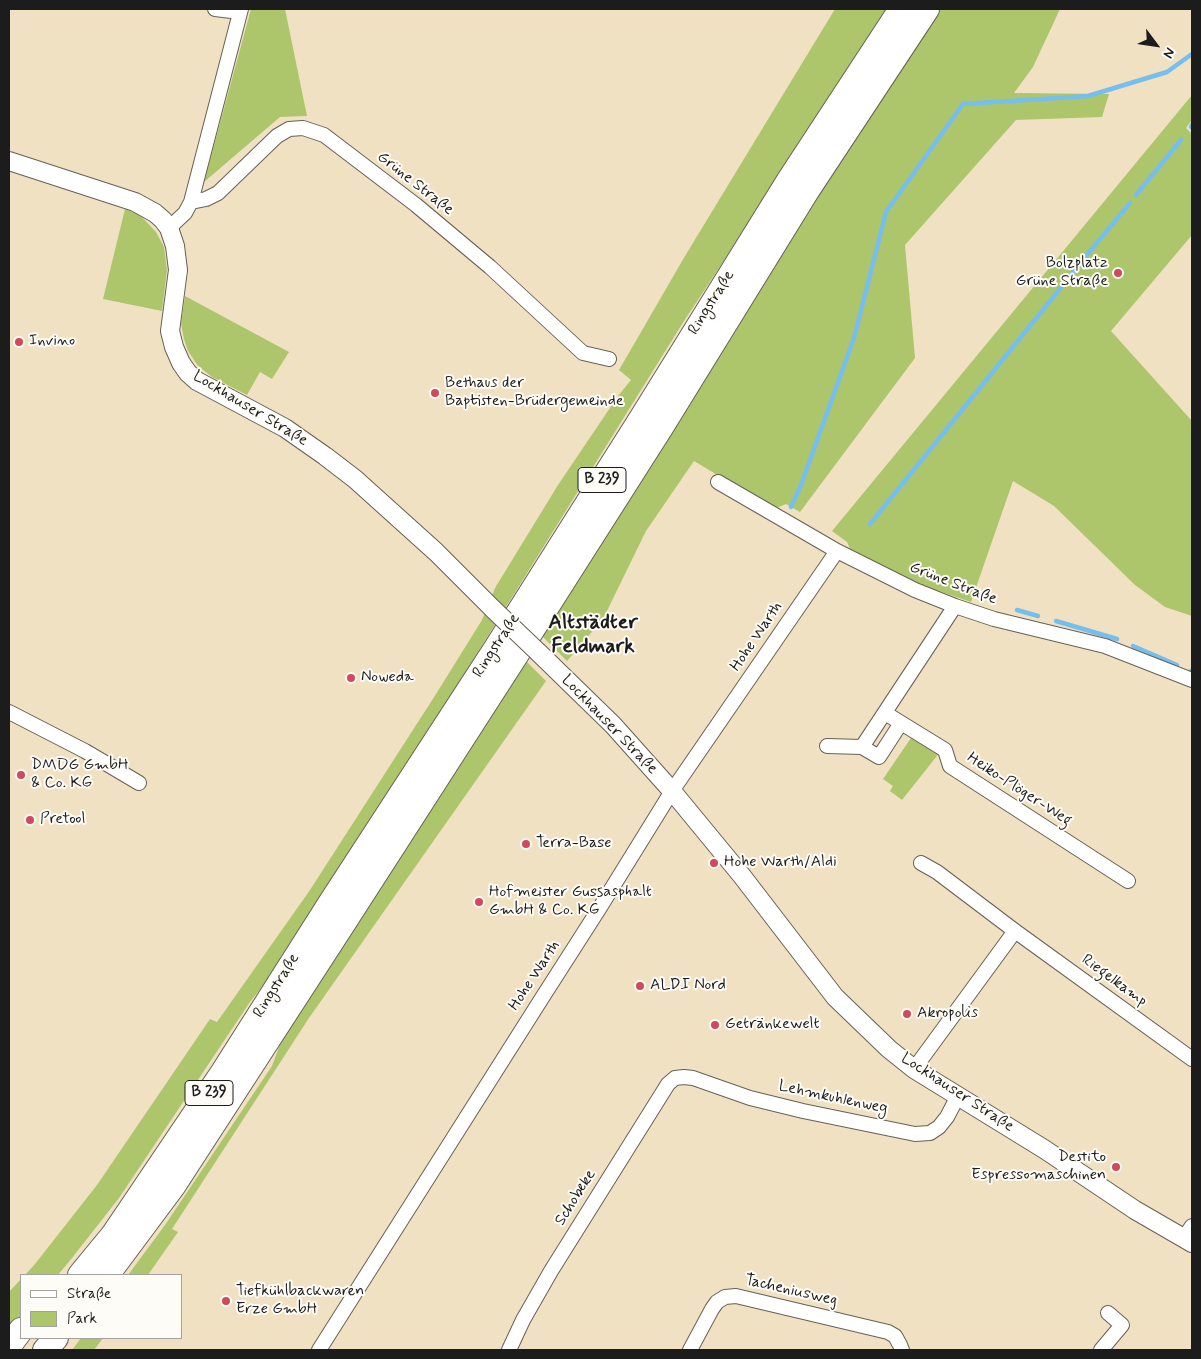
<!DOCTYPE html>
<meta charset="utf-8">
<style>
body{margin:0}
#map{position:relative;width:1201px;height:1359px;overflow:hidden;background:#f0e1c3;font-family:Mynerve,sans-serif}
canvas{display:block}
.frame{position:absolute;inset:0;border:10px solid #1c1c1c;pointer-events:none}
.legend{position:absolute;left:20px;top:1274px;width:162px;height:65px;box-sizing:border-box;background:#fdfcf7;border:1px solid #a3a29f;margin:0;padding:6px 9px;list-style:none;font-size:15px;color:#1c1c1c}
.legend li{display:flex;align-items:center;gap:10px;height:25px}
.legend b{width:25px;border:1px solid #a3a29f}
.north{position:absolute;left:1131px;top:20px;width:50px;height:50px;-webkit-text-stroke:4px #fdfcf7;paint-order:stroke;rotate:121deg;font-size:14px;font-weight:700;line-height:20px;text-align:center;color:#1c1c1c}
.north::after{content:'';display:block;margin:auto;width:18px;height:22px;background:#1c1c1c;clip-path:polygon(50% 0,100% 100%,50% 72%,0 100%)}
</style>
<div id="map">
<canvas width="1201" height="1359"></canvas>
<div class="frame"></div>
<ul class="legend">
<li><b style="height:6px;background:#fff"></b>Straße</li>
<li><b style="height:14px;background:#adc66c"></b>Park</li>
</ul>
<div class="north">N</div>
</div>
<script>
const ctx = document.querySelector('canvas').getContext('2d');
ctx.lineJoin = 'round';
function fill(path, color) { ctx.fillStyle = color; ctx.fill(path, 'evenodd'); }
const shape = rows => new Path2D(rows.map(r => 'M' + r).join(''));
function trace(path, color, width, dash) { ctx.strokeStyle = color; ctx.lineWidth = width; ctx.lineCap = dash ? 'butt' : 'round'; ctx.setLineDash(dash || []); ctx.stroke(path); }
function label(font, color, halo, rows, align = 'center') {
  ctx.font = font + ' Mynerve,sans-serif'; ctx.lineWidth = 4; ctx.setLineDash([]); ctx.textBaseline = 'middle'; ctx.strokeStyle = halo; ctx.fillStyle = color; for (const [text, x, y, turn = 0] of rows) {
    ctx.save(); ctx.translate(x, y); ctx.rotate((+turn || 0) * Math.PI / 180); ctx.textAlign = isNaN(turn) ? turn : align; if (halo) ctx.strokeText(text, 0, 0); ctx.fillText(text, 0, 0); ctx.restore();
  }
}
const green = shape([
 [251,9,285,9,307,116,280,117,204,182],
 [835,9,886,9,797,150,684,321,298,941,250,1002,119,1198,72,1258,58,1275,25,1275,35,1264,97,1185,210,1019,217,1022,310,890,436,694,482,620,495,588,558,485,618,396,631,380,619,370,685,256],
 [938,9,1060,9,1033,67,1014,93,1109,94,1102,117,1016,120,905,245,915,358,800,512,786,504,774,509,694,461,646,531,603,619,567,661,540,634,707,368],
 [1192,95,1192,120,1186,128,1192,134,1192,235,1111,331,1192,421,1192,616,1165,607,1135,585,1054,506,1013,481,971,602,921,585,850,549,847,542,832,531],
 [125,209,140,215,156,232,164,247,167,270,162,311,103,299],
 [185,296,289,352,272,379,260,372,247,395,212,377,198,366,188,351,184,339,181,324],
 [524,659,546,681,309,1018,172,1229,178,1232,148,1275,128,1275,165,1225,272,1066,286,1028],
 [913,735,940,752,902,800,890,791,893,786,883,779],
 [21,1279,21,1320,9,1332,9,1292],
 [81,1338,103,1338,94,1350,72,1350]
]);
const stream = shape([
 [1191,127,1192,125],
 [1136,195,1181,140],
 [1071,274,1130,203],
 [791,507,801,485,854,338,886,212,963,104,1088,96,1167,72,1192,54],
 [870,524,1063,285],
 [1017,610,1038,616],
 [1056,621,1117,639],
 [1133,646,1177,665],
 [1191,671,1192,672]
]);
const minor = shape([
 [215,9,240,12],
 [191,202,206,199,218,193,277,136,289,129,303,128,324,135,416,205,490,267,583,353,609,359],
 [169,228,185,213,191,202,241,9],
 [718,482,837,551,915,590,955,606,994,619,1105,646,1192,680],
 [9,712,85,751,139,783],
 [885,713,945,750,950,766,1128,881],
 [901,723,879,757,862,747,955,606],
 [827,746,862,747],
 [921,863,937,872,1015,931,1192,1059],
 [914,1069,1015,931],
 [1184,1238,1192,1226],
 [319,1350,542,998,599,909,672,791,837,551],
 [509,1350,523,1320,551,1271,668,1084,675,1078,684,1077,693,1078,750,1098,803,1111,915,1134,930,1133,939,1127,947,1117,958,1096],
 [690,1350,712,1309,717,1302,725,1297,736,1296,888,1332,895,1336,900,1345,902,1350],
 [1101,1350,1122,1325,1108,1313]
]);
const tertiary = shape([
 [9,161,135,202,155,213,163,220,169,228,175,246,178,270,170,331,174,347,181,363,188,373,197,381,285,428,325,456,355,479,436,552,494,610],
 [538,652,613,725,672,791,742,876,835,997,889,1049,914,1069,1044,1149,1135,1210,1192,1243]
]);
const trunk = shape([
 [80,1275,113,1235,223,1072,329,905,496,648,644,414,789,180,901,9],
 [107,1275,174,1185,347,918,515,657,662,426,807,191,927,9],
 [9,1346,21,1330],
 [45,1350,56,1338]
]);
const tertiaryBridge = shape([
 [494,610,538,652]
]);
const markers = [
 [1118,273,5,"#d1495b"],
 [19,342,5,"#d1495b"],
 [435,393,5,"#d1495b"],
 [351,678,5,"#d1495b"],
 [21,775,5,"#d1495b"],
 [30,820,5,"#d1495b"],
 [526,844,5,"#d1495b"],
 [714,863,5,"#d1495b"],
 [479,902,5,"#d1495b"],
 [640,986,5,"#d1495b"],
 [907,1014,5,"#d1495b"],
 [715,1025,5,"#d1495b"],
 [1116,1167,5,"#d1495b"],
 [226,1301,5,"#d1495b"]
];
const shields = [
 [602,480,48],
 [209,1093,48]
];
const shieldNames = [
 ["B 239",602,480],
 ["B 239",209,1093]
];
const streetNames = [
 ["Grüne Straße",415,184,38],
 ["Ringstraße",712,303,-58],
 ["Lockhauser Straße",250,409,31],
 ["Grüne Straße",953,584,21],
 ["Hohe Warth",757,637,-56],
 ["Ringstraße",497,646,-57],
 ["Lockhauser Straße",609,725,46],
 ["Heiko-Plöger-Weg",1019,790,33],
 ["Hohe Warth",535,976,-57],
 ["Riegelkamp",1114,981,36],
 ["Ringstraße",277,986,-58],
 ["Lockhauser Straße",957,1093,33],
 ["Lehmkuhlenweg",833,1098,12],
 ["Schobeke",576,1198,-58],
 ["Tacheniusweg",791,1291,13]
];
const poiNames = [
 ["Bolzplatz",1108,264,"right"],
 ["Grüne Straße",1108,282,"right"],
 ["Invino",29,342],
 ["Bethaus der",445,384],
 ["Baptisten-Brüdergemeinde",445,402],
 ["Noweda",361,678],
 ["DMDG GmbH",31,766],
 ["& Co. KG",31,784],
 ["Pretool",40,820],
 ["Terra-Base",536,844],
 ["Hohe Warth/Aldi",724,863],
 ["Hofmeister Gussasphalt",489,893],
 ["GmbH & Co. KG",489,911],
 ["ALDI Nord",650,986],
 ["Akropolis",917,1014],
 ["Getränkewelt",725,1025],
 ["Destito",1106,1158,"right"],
 ["Espressomaschinen",1106,1176,"right"],
 ["Tiefkühlbackwaren",236,1292],
 ["Erze GmbH",236,1310]
];
const districtNames = [
 ["Altstädter",593,624],
 ["Feldmark",593,648]
];
fill(green, '#adc66c');
trace(stream, '#75beed', 4.5);
trace(minor, '#666156', 16);
trace(tertiary, '#666156', 20);
trace(trunk, '#666156', 26);
trace(minor, '#fff', 14);
trace(tertiary, '#fff', 18);
trace(trunk, '#fff', 24);
trace(tertiaryBridge, '#666156', 20, []);
trace(tertiaryBridge, '#fff', 18);
for (const [x, y, r, color] of markers) { const dot = new Path2D(); dot.arc(x, y, r, 0, 2 * Math.PI); ctx.fillStyle = color; ctx.fill(dot); trace(dot, '#fdfcf7', 2); }
for (const [x, y, w] of shields) { const box = new Path2D(); box.roundRect(x - w / 2, y - 12.5, w, 25, 4); ctx.fillStyle = '#fdfcf7'; ctx.fill(box); trace(box, '#1c1c1c', 1); }
label('bold 15px', '#1c1c1c', null, shieldNames);
label('16px', '#1c1c1c', '#fdfcf7', streetNames);
label('16px', '#1c1c1c', '#fdfcf7', poiNames, 'left');
label('bold 21px', '#1c1c1c', '#fdfcf7', districtNames);
</script>
